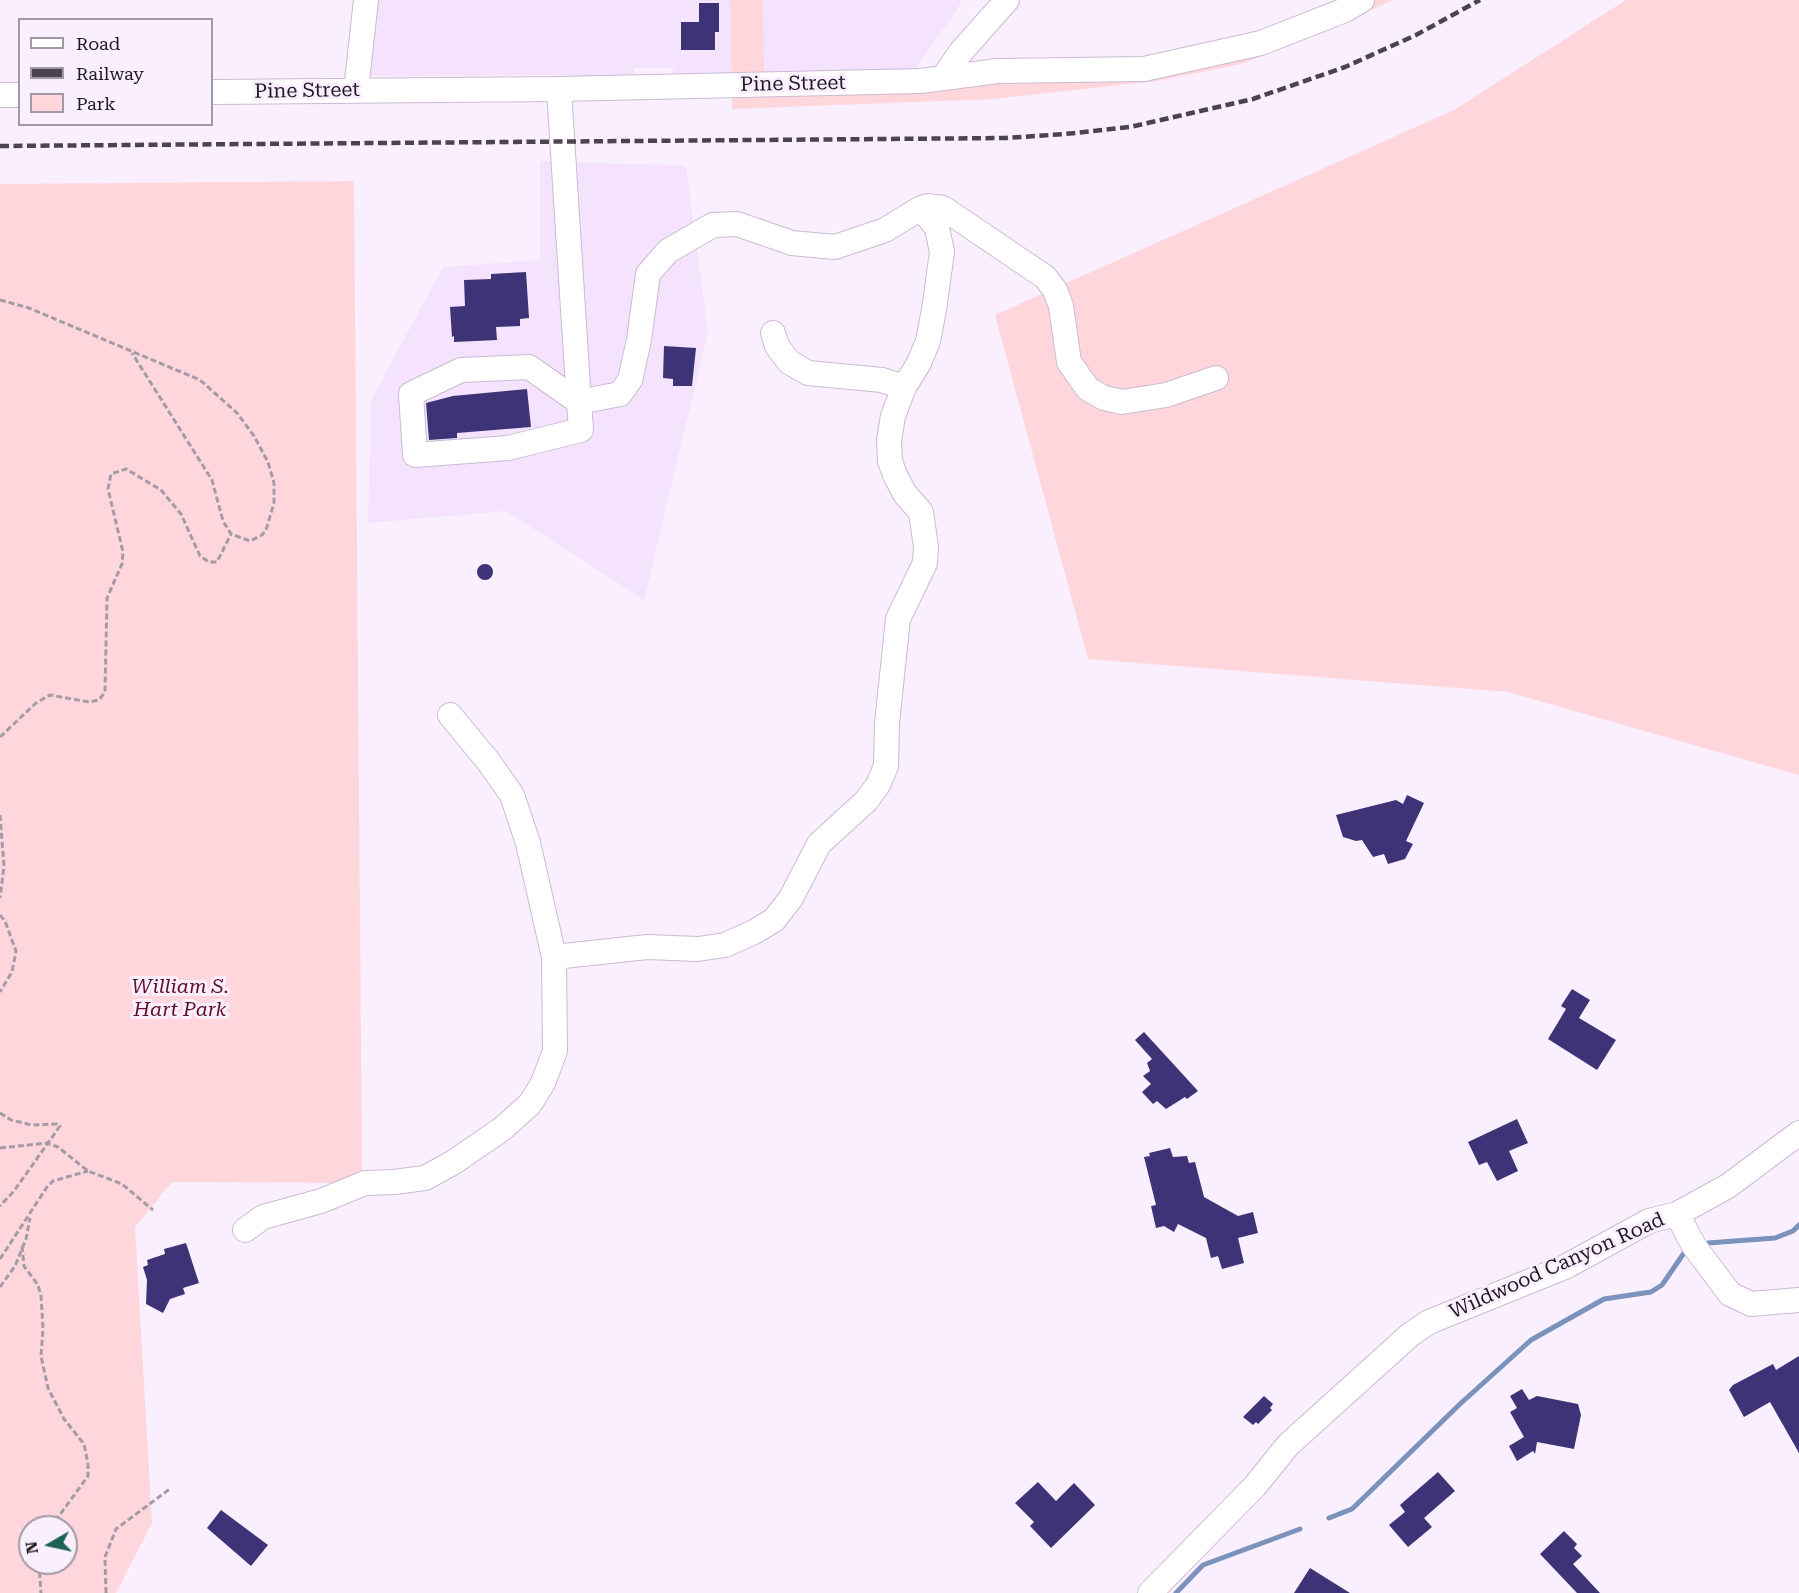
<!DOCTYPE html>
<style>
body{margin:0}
#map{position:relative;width:1799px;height:1593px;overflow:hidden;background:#faefff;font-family:"Roboto Serif",serif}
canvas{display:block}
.legend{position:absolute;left:18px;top:18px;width:195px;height:108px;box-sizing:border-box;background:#faefff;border:2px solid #a299a7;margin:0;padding:8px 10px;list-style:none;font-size:18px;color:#1f1922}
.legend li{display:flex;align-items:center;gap:12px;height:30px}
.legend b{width:30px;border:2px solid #a299a7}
.north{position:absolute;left:18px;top:1515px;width:60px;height:60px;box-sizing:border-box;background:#faefff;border:2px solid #a299a7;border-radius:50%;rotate:261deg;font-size:16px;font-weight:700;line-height:24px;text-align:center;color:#1f1922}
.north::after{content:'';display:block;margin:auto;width:21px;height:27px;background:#1d6355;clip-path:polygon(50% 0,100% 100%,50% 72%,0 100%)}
</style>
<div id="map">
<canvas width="1799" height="1593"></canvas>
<ul class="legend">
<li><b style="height:8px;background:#fff"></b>Road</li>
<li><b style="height:8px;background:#4b444e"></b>Railway</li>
<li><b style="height:16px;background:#ffd6db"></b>Park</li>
</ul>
<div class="north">N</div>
</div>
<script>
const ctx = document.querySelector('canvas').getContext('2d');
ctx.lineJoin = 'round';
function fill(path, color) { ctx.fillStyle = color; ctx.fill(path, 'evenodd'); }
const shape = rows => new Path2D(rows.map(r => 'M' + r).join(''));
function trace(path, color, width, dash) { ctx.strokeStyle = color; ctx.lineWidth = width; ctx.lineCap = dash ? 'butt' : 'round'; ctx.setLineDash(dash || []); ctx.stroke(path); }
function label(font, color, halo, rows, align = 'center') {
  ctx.font = font + ' "Roboto Serif",serif'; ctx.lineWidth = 6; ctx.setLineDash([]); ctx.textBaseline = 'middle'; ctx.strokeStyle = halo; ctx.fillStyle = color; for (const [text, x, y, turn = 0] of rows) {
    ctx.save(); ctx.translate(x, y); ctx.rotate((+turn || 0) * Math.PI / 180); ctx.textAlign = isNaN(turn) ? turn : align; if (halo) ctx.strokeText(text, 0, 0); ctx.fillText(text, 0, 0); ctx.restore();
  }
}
const built = shape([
 [357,0,730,0,731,73,673,75,673,68,634,68,634,75,584,78,577,75,346,76],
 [763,0,960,0,960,5,914,71,763,71],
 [540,161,686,166,708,332,644,600,506,511,368,523,371,400,443,267,540,260]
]);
const green = shape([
 [730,0,763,0,764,71,914,71,970,61,1101,65,1235,41,1344,0,1392,0,1330,30,1241,64,1157,81,993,99,732,109],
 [1626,0,1799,0,1799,775,1508,692,1088,659,995,315,1454,110],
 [354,181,362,1170,337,1183,172,1182,135,1227,152,1523,116,1593,0,1593,0,184],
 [30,1527,66,1527,66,1563,30,1563]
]);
const stream = shape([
 [1708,1243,1775,1238,1793,1231,1799,1225],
 [1329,1518,1352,1509,1460,1404,1531,1340,1604,1299,1651,1292,1662,1285,1686,1250],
 [1176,1593,1203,1565,1300,1529]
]);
const building = shape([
 [699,3,719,3,719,32,715,32,715,50,681,50,681,22,699,22],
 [526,272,529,318,520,319,520,326,496,327,497,340,454,342,454,336,452,337,450,307,465,306,464,280,491,279,491,274],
 [664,346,696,348,692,386,673,386,673,379,663,378],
 [527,389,531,427,457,433,457,438,429,440,426,403,453,396],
 '477 572a8 8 0 1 1 16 0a8 8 0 1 1-16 0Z',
 [1407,795,1424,803,1406,841,1413,844,1405,859,1388,864,1384,854,1373,857,1362,840,1356,841,1343,837,1336,815,1396,800,1403,804],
 [1572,989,1590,1000,1579,1018,1616,1040,1597,1070,1548,1039,1566,1009,1561,1006],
 [1144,1032,1198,1091,1187,1099,1185,1097,1166,1109,1157,1101,1153,1104,1142,1092,1151,1084,1143,1076,1150,1071,1147,1063,1152,1059,1135,1040],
 [1517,1119,1528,1143,1509,1151,1518,1171,1497,1181,1487,1162,1479,1165,1468,1142],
 [1170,1148,1173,1157,1187,1156,1189,1163,1195,1162,1204,1197,1238,1216,1253,1212,1258,1233,1238,1238,1244,1263,1222,1269,1218,1256,1211,1258,1206,1238,1178,1224,1174,1232,1164,1226,1156,1228,1151,1206,1156,1205,1144,1157,1150,1156,1149,1153],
 [186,1243,199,1283,183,1288,185,1294,170,1299,163,1313,146,1304,147,1280,143,1267,148,1265,147,1260,165,1254,164,1249],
 [1799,1356,1799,1453,1770,1402,1744,1417,1729,1390,1733,1385,1773,1364,1776,1370],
 [1522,1389,1529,1400,1537,1396,1578,1404,1581,1415,1574,1449,1537,1442,1535,1454,1533,1451,1517,1461,1509,1446,1524,1437,1510,1412,1517,1408,1510,1396],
 [1264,1396,1273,1404,1270,1408,1272,1410,1258,1424,1256,1422,1253,1425,1243,1417],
 [1438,1472,1455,1491,1424,1518,1432,1527,1408,1547,1389,1525,1405,1512,1400,1505],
 [1038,1482,1056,1501,1074,1483,1095,1505,1051,1548,1030,1526,1034,1522,1015,1503],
 [221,1510,268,1545,251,1566,207,1528],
 [1564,1531,1577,1544,1574,1548,1582,1556,1573,1564,1600,1593,1577,1593,1540,1554],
 [1310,1568,1350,1593,1294,1593]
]);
const path = shape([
 [0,300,29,308,200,380,237,413,254,436,268,462,274,483,274,503,266,530,262,535,250,541,231,534,223,521,212,480,132,353],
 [0,737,36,703,50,695,89,702,99,700,105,692,107,598,122,564,123,552,108,489,111,474,126,469,161,490,181,514,200,556,209,562,217,562,231,534],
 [0,815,4,866,0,898],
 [0,915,5,921,16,951,12,972,0,992],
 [0,1113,11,1120,32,1125,57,1124,60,1126,14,1191,0,1206],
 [0,1148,47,1143,58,1147,88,1171,122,1184,153,1210],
 [22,1246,24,1266,38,1285,41,1296,43,1328,41,1356,48,1388,64,1419,84,1444,88,1464,88,1476,51,1527],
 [0,1259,47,1187,53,1181,88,1171],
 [0,1287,15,1266,26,1239,30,1218],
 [39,1563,41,1593],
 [106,1593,105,1557,116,1529,171,1488]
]);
const minor = shape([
 [943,78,960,53,1007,0],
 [559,89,567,216,579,402,581,430,508,448,415,455,411,394,461,370,529,367,579,402,620,394,630,380,639,340,648,274,668,251,713,225,737,224,792,243,835,247,885,230,921,208,928,206,943,208,1045,277,1055,290,1061,306,1069,362,1088,389,1104,398,1122,402,1166,395,1216,378],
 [356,90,366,0],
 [212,92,559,89,921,81,997,71,1144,69,1261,43,1345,10,1362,0],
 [0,95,20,95],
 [773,333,777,346,789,362,808,373,882,380,904,387],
 [554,957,647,947,698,949,725,945,754,932,774,920,791,898,819,844,866,801,878,785,886,766,887,723,898,619,925,563,926,547,921,512,905,494,895,475,890,461,889,440,893,416,904,387,919,363,928,341,934,310,942,252,937,228,921,208],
 [1677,1214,1694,1246,1730,1294,1751,1304,1799,1300],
 [245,1230,263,1217,321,1201,365,1183,394,1182,425,1178,454,1162,502,1129,530,1104,543,1083,555,1051,554,957,528,843,512,795,488,761,450,715],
 [1150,1593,1255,1486,1288,1445,1411,1334,1429,1322,1565,1267,1649,1221,1677,1214,1728,1186,1799,1133]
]);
const rail = shape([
 [0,146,1006,138,1065,134,1130,127,1253,99,1345,67,1416,35,1480,0]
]);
const streetNames = [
 ["Pine Street",793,84,-1],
 ["Pine Street",307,91,-1],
 ["Wildwood Canyon Road",1557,1266,-24]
];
const parkNames = [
 ["William S.",180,987],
 ["Hart Park",180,1010]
];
fill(built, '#f5e3fd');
fill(green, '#ffd6db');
trace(stream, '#7b92bd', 5);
fill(building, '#3e3376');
trace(minor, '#cbbad3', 26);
trace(path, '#a49ba9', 3, [6, 3]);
trace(minor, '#fff', 24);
trace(rail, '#4b444e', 4.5, [9, 4.5]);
label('20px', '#1f1922', '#faefff', streetNames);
label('italic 20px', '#5f0f26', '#faefff', parkNames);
</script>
